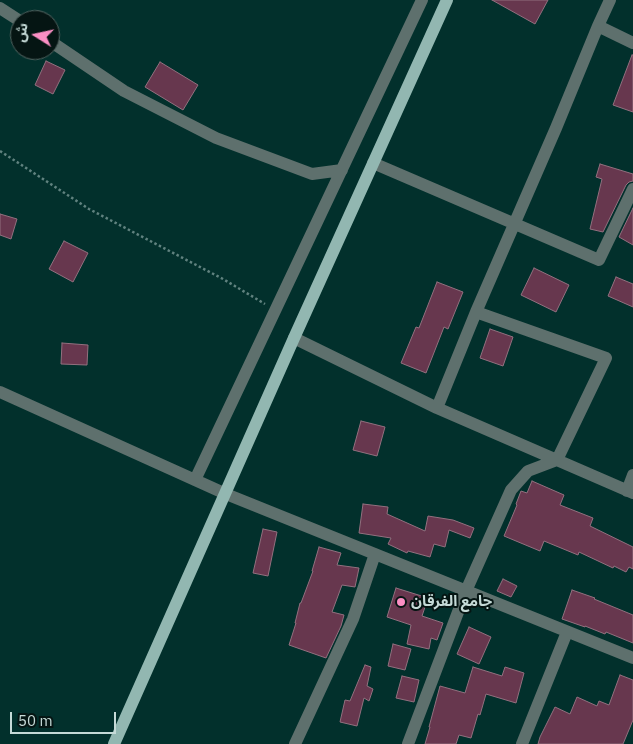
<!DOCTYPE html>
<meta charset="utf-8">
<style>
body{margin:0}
#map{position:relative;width:633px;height:744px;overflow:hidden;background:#02302c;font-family:"IBM Plex Sans","Noto Sans Arabic",sans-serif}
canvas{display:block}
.north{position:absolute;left:10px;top:10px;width:50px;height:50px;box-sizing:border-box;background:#051513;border:1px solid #526461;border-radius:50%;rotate:280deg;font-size:14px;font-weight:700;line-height:20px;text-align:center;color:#c5dad7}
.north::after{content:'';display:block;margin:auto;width:18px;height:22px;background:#fb8fc4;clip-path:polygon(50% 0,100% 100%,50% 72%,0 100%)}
.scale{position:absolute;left:10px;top:712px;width:106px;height:22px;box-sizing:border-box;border:2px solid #c5dad7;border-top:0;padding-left:6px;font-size:15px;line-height:18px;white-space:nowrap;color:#c5dad7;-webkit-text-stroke:4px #051513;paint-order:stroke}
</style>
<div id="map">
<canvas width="633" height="744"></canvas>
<div class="north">ش</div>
<div class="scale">50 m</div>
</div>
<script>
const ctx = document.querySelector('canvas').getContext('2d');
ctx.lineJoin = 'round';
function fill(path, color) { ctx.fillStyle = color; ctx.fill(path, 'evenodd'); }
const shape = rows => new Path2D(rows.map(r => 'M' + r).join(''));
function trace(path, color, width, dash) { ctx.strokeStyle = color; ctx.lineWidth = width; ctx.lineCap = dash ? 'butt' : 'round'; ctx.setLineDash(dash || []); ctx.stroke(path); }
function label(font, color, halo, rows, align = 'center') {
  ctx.font = font + ' "IBM Plex Sans","Noto Sans Arabic",sans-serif'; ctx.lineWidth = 4; ctx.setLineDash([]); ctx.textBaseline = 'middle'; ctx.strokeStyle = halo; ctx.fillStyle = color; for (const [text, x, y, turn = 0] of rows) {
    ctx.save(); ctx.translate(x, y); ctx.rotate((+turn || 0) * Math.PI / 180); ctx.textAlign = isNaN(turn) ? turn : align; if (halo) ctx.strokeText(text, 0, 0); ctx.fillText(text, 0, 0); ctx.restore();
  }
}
const building = shape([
 [492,0,548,0,535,24,492,0],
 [632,55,633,55,633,112,613,105,632,55],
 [46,61,65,70,53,94,35,85,46,61],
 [160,62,198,85,183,110,145,87,160,62],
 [600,164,633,174,633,181,629,182,626,185,603,232,590,229,602,179,596,177,600,164],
 [633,208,633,245,619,237,633,208],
 [0,214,17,219,11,239,0,235,0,214],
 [64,241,88,253,73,282,49,269,64,241],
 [534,268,569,285,556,312,521,295,534,268],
 [616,277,633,284,633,307,608,296,616,277],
 [437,282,463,292,448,329,444,327,426,373,401,363,416,327,419,328,437,282],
 [490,329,513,337,503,366,480,358,490,329],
 [62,343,88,345,87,365,61,364,62,343],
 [361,421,385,427,377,456,353,450,361,421],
 [532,481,564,495,560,505,593,518,590,526,633,547,633,569,629,567,626,572,614,566,613,568,579,552,578,555,544,541,540,551,504,536,517,505,516,504,521,491,527,493,532,481],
 [363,504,388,507,387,514,425,531,428,516,453,520,474,528,470,538,449,530,445,547,434,544,430,557,408,551,407,553,388,544,391,538,359,533,363,504],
 [263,529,277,532,268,576,253,573,263,529],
 [319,547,341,553,337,565,359,568,355,587,342,585,332,612,344,615,341,626,326,658,289,645,296,623,295,623,300,603,301,603,313,571,312,571,319,547],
 [503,579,517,586,511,597,497,591,503,579],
 [396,588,428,598,422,616,443,623,437,640,431,638,429,649,407,644,411,625,387,617,396,588],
 [572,590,595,598,594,599,633,615,633,643,606,632,605,634,585,626,585,627,562,619,572,590],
 [469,627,491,637,479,664,457,654,469,627],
 [393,644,411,649,405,670,388,666,393,644],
 [365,665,371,667,367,686,373,689,369,701,364,698,357,726,340,722,345,700,350,701,365,665],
 [473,667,502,676,505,667,524,673,516,703,486,694,480,715,478,714,471,738,459,735,456,744,425,744,430,727,429,727,440,686,465,693,473,667],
 [620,675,633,680,633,720,623,744,538,744,540,737,555,707,570,714,577,697,597,706,599,701,609,705,620,675],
 [402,676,419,680,414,702,396,698,402,676]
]);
const path = shape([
 [0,151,89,209,223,279,265,304]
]);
const minor = shape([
 [610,0,598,26,633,43],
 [0,8,20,21],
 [50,41,124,91,216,138,312,174,342,170],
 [373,163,599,260,633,189],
 [476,312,556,128,598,26],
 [294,338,437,408,633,493],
 [0,392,226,494,633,658],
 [195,480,422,0],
 [627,491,633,475],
 [295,744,353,619,375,554],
 [408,744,466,591,511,490,528,471,557,460,606,358,476,312,437,408],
 [522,744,567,632]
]);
const major = shape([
 [114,744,294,338,447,0]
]);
const markers = [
 [401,602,5,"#fb8fc4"]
];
const poiNames = [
 ["جامع الفرقان",411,602]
];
fill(building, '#67374e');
trace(building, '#92707f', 1);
trace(path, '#60827f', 2.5, [2.5, 2.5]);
trace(minor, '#5e706d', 12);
trace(major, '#92b7b1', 12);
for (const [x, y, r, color] of markers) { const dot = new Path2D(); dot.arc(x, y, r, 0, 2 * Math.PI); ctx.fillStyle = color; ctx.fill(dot); trace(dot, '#051513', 2); }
label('bold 15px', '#c5dad7', '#051513', poiNames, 'left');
</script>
